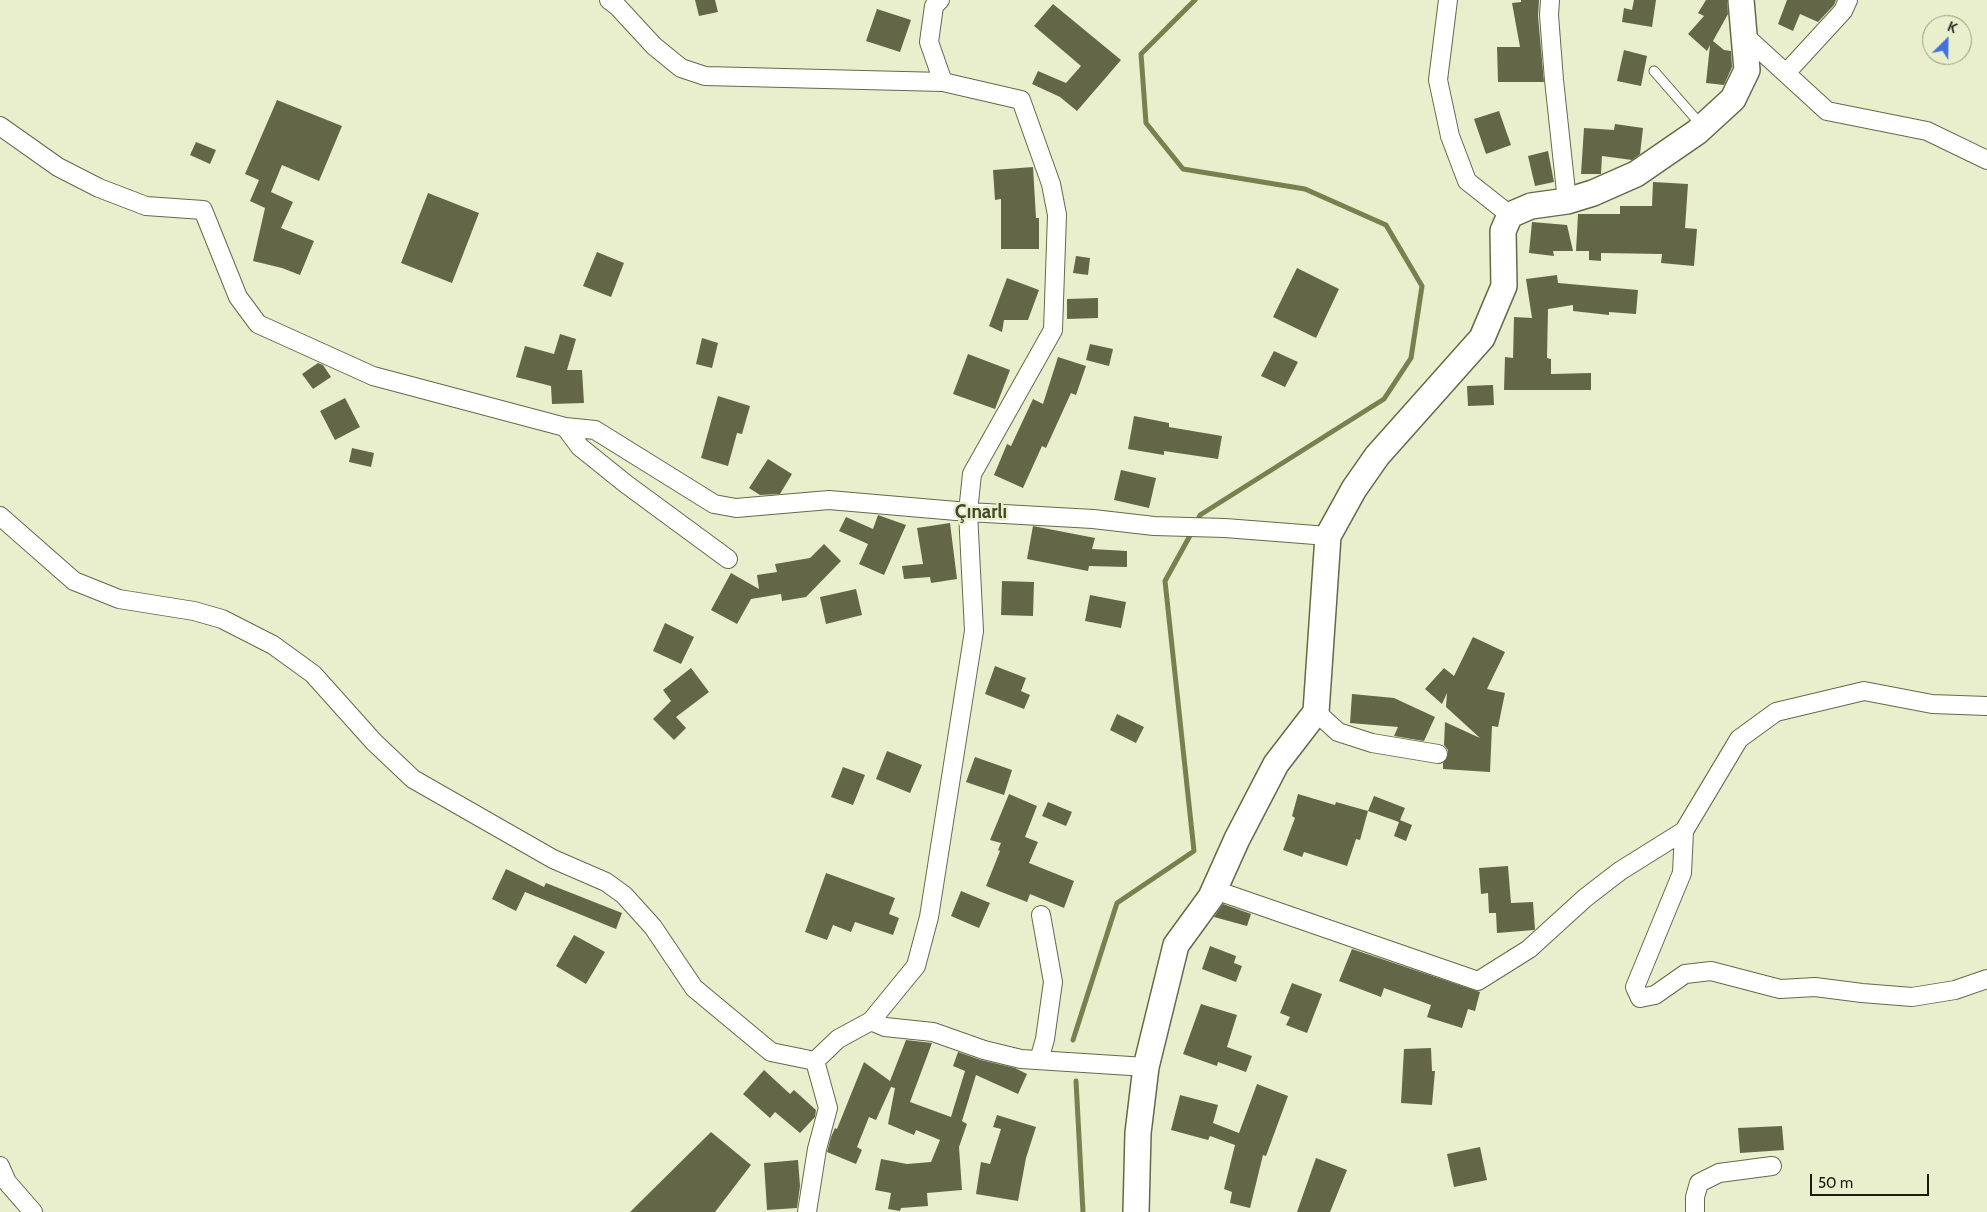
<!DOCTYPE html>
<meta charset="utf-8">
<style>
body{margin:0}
#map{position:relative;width:1987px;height:1212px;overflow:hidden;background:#e9efcc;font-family:Cabin,sans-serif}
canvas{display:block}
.north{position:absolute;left:1922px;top:15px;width:50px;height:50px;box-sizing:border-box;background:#e9efcc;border:1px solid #969a80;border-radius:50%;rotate:23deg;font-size:14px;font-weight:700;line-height:20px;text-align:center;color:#191b0f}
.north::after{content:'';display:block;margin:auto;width:18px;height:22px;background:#4472e3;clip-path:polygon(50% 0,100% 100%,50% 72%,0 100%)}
.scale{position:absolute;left:1810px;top:1174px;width:119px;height:22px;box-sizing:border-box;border:2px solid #191b0f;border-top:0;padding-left:6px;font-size:15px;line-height:18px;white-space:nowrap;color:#191b0f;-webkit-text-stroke:4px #e9efcc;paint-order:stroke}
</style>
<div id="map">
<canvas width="1987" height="1212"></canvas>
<div class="north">K</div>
<div class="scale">50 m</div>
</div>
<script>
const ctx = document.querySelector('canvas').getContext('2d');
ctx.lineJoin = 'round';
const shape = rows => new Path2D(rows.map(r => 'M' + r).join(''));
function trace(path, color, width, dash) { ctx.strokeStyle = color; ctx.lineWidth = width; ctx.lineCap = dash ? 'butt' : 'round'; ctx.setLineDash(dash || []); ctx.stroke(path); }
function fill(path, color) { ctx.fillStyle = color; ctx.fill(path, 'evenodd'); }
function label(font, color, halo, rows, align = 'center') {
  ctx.font = font + ' Cabin,sans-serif'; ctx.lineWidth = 5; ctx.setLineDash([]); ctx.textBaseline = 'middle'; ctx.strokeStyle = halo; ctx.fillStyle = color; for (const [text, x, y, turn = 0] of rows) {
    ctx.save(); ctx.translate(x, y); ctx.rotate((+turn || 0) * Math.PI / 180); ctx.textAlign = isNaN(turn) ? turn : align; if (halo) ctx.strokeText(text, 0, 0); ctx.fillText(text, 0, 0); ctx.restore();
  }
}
const stream = shape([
 [1195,0,1141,54,1146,123,1183,169,1305,189,1386,225,1422,286,1411,358,1384,399,1200,515,1196,524],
 [1073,1040,1117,903,1194,851,1165,581,1192,532],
 [1076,1081,1083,1212]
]);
const building = shape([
 [695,0,715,0,718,12,699,16],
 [1521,0,1539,0,1538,16,1544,82,1498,82,1497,47,1520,47,1512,3,1521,2],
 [1634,0,1656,0,1652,27,1622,22,1624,8,1632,10],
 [1706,0,1727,0,1728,14,1713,41,1724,50,1731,51,1732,67,1724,85,1706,83,1710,45,1707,51,1688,34,1704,16,1698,13],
 [1787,0,1836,0,1834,5,1818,22,1800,14,1793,31,1778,24],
 [1053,4,1121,60,1077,111,1060,97,1032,84,1038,71,1066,83,1081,66,1034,26],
 [877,9,911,20,900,52,866,41],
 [1624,50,1647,56,1641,86,1617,81],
 [277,100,342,126,319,181,282,165,271,192,293,202,281,228,314,241,300,275,282,268,253,261,265,208,250,201,259,180,245,174],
 [1499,111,1511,145,1486,154,1474,119],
 [1615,124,1643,128,1640,154,1632,160,1602,156,1601,174,1581,174,1584,128,1614,130],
 [196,142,216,150,210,164,190,155],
 [1548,151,1554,182,1535,186,1528,156],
 [1033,167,1036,218,1039,218,1039,249,1001,249,1001,199,995,200,993,170],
 [1653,182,1688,184,1685,228,1697,229,1694,266,1661,263,1662,254,1601,253,1601,261,1589,260,1589,251,1576,251,1578,214,1620,214,1620,206,1652,206],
 [428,193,479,213,452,283,401,263],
 [1532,222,1567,225,1573,251,1553,251,1554,256,1529,253],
 [597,252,624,263,611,297,583,286],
 [1076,256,1090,258,1088,275,1073,273],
 [1297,268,1339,289,1316,338,1273,317],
 [1557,275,1558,283,1638,290,1636,314,1609,312,1609,315,1573,311,1573,305,1548,309,1547,358,1551,359,1551,374,1591,373,1591,390,1504,390,1505,357,1513,358,1514,317,1532,318,1526,279],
 [1007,278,1039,290,1028,320,1004,320,1002,332,989,326],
 [1098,298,1098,318,1067,319,1067,299],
 [560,334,576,339,567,370,582,370,584,403,552,404,551,386,516,377,525,346,554,354],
 [702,338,718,343,712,368,696,364],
 [1090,344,1113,349,1109,366,1086,360],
 [1274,351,1298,362,1285,387,1261,376],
 [968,354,1010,370,995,409,953,394],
 [1058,357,1086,366,1076,395,1071,393,1046,448,1042,446,1023,488,994,475,1007,444,1011,446,1033,399,1043,404],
 [318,363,323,365,331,377,313,389,302,374],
 [1493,385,1494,405,1468,406,1467,386],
 [718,396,750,406,742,434,737,433,728,466,701,458],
 [345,398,360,427,335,440,320,411],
 [1134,416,1169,423,1169,427,1222,436,1218,459,1164,451,1164,455,1128,449],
 [352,448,374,453,371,467,349,462],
 [768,459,792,474,780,494,760,495,749,488],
 [1121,470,1156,478,1149,508,1114,500],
 [878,515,906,525,884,575,859,564,868,544,839,531,846,517,873,529],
 [950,523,957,579,931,583,930,577,904,579,902,566,923,564,917,528],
 [1033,526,1095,538,1092,549,1127,551,1127,567,1089,566,1088,571,1027,559],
 [824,544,841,561,806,597,782,601,781,594,751,599,737,624,711,610,731,573,759,589,757,575,777,572,775,564,810,558],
 [1002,581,1034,582,1033,616,1001,615],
 [856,589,862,615,826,624,820,597],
 [1090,595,1126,602,1121,628,1085,621],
 [665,623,694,637,681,664,653,651],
 [1473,637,1505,652,1487,689,1505,693,1498,727,1492,726,1490,772,1443,769,1443,763,1448,755,1448,750,1444,745,1445,722,1480,738,1446,707,1447,693,1442,704,1425,689,1444,668,1454,676],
 [995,666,1026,678,1021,691,1030,695,1024,709,985,694],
 [691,668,709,692,676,717,686,728,674,740,653,719,671,701,663,690],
 [1352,694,1394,698,1435,717,1424,741,1394,736,1398,727,1350,723],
 [1117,714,1144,727,1136,743,1110,730],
 [887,751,922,765,910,793,876,779],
 [975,757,1012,770,1004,795,966,782],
 [843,767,865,775,853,805,831,797],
 [1009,794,1037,806,1025,837,1038,842,1029,863,1074,881,1064,908,1030,894,1027,902,986,886,1000,851,998,850,1001,843,990,840],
 [1298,794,1335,805,1336,802,1368,811,1360,840,1356,839,1347,866,1304,852,1302,857,1283,850,1295,818,1292,816],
 [1374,796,1405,808,1400,820,1412,825,1406,841,1394,836,1399,822,1368,811],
 [1048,802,1072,812,1066,826,1042,816],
 [1508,866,1511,903,1533,902,1535,929,1534,930,1497,933,1496,913,1489,913,1488,893,1481,894,1479,868],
 [506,869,544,887,546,883,622,913,616,929,525,892,516,911,492,899],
 [826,873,895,898,889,914,899,918,893,935,855,922,851,932,833,925,827,940,805,932],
 [961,891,990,903,979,928,951,916],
 [1223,904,1251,914,1247,926,1214,917],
 [574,935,605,952,586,984,556,966],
 [1210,946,1236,956,1234,963,1242,966,1236,982,1202,969],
 [1352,949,1480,992,1475,1011,1468,1009,1462,1028,1427,1017,1431,1005,1384,988,1381,997,1339,981],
 [1292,983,1322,994,1307,1033,1286,1025,1290,1017,1280,1013],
 [1201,1004,1237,1015,1227,1047,1252,1056,1246,1072,1218,1062,1217,1066,1183,1054],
 [906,1040,932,1043,910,1102,951,1117,965,1071,953,1066,958,1052,981,1060,1015,1068,1027,1074,1018,1094,976,1075,962,1121,967,1124,959,1147,962,1190,927,1193,928,1206,901,1208,900,1211,888,1209,891,1193,875,1190,881,1159,907,1164,931,1162,940,1140,916,1130,914,1135,888,1124,895,1088,891,1087,876,1120,869,1117,857,1147,862,1150,856,1164,827,1152,831,1137,835,1128,837,1129,864,1062,890,1081],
 [1431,1048,1432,1071,1435,1071,1432,1105,1401,1103,1404,1049],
 [764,1070,790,1094,794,1090,816,1110,815,1117,800,1133,775,1112,770,1118,743,1094],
 [1257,1084,1288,1096,1266,1156,1263,1155,1250,1208,1230,1203,1232,1192,1224,1189,1235,1145,1210,1136,1208,1140,1171,1130,1180,1095,1218,1105,1213,1123,1239,1133],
 [997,1115,1036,1127,1026,1158,1018,1201,976,1194,981,1162,990,1164,1001,1129,993,1127],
 [1782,1126,1784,1150,1740,1153,1738,1128],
 [711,1132,751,1165,715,1212,630,1212],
 [1480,1147,1487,1180,1454,1187,1447,1154],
 [1316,1158,1347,1170,1330,1212,1297,1212],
 [798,1160,800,1186,797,1208,767,1210,764,1163]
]);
const lane = shape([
 [1654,71,1702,126]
]);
const street = shape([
 [609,0,617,6,654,46,681,68,705,76,943,82,1021,100,1051,184,1057,215,1053,330,972,474,968,512,974,631,929,917,916,966,871,1021,838,1039,815,1061],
 [940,0,934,6,929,42,943,82],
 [1448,0,1438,80,1450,136,1467,181,1510,215],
 [1550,0,1549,15,1554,80,1567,201],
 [1744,35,1827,111,1927,131,1987,160],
 [1786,73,1843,11,1848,0],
 [0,126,58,167,99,188,146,206,203,210,238,297,258,324,373,376,565,427,595,430,714,504,736,508,829,500,968,512,1093,519,1154,526,1225,528,1328,536],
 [565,427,580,447,626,484,728,559],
 [0,516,74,581,119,599,194,611,222,619,273,645,313,674,374,742,413,779,553,859,606,882,624,895,653,927,694,988,771,1052,815,1061],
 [1316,712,1338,732,1372,743,1438,754],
 [1684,831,1682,873,1635,987,1640,998,1655,995,1685,974,1711,971,1780,989,1815,987,1862,993,1912,997,1955,990,1987,979],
 [1215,890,1478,981,1529,949,1585,898,1620,871,1684,831,1739,739,1776,712,1864,691,1932,704,1987,706],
 [871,1021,885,1027,933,1032,984,1050,1021,1059,1146,1067],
 [1039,1060,1045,1039,1053,982,1041,915],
 [0,1166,7,1182,33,1212],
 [807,1212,817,1149,828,1108,815,1061],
 [1695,1212,1695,1197,1699,1183,1719,1173,1772,1166]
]);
const secondary = shape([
 [1136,1212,1138,1133,1146,1067,1176,945,1211,897,1237,839,1276,764,1316,712,1328,536,1354,489,1377,456,1482,338,1504,286,1503,231,1510,215,1531,206,1567,201,1593,193,1636,174,1697,132,1733,99,1747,70,1741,0]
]);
const quarterNames = [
 ["Çınarlı",981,512]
];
trace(stream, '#79804f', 5);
fill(building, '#636748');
trace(lane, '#64694a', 11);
trace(street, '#64694a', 20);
trace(secondary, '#64694a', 28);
trace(lane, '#fff', 9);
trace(street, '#fff', 18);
trace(secondary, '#fff', 25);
label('bold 19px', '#45492b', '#e9efcc', quarterNames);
</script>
